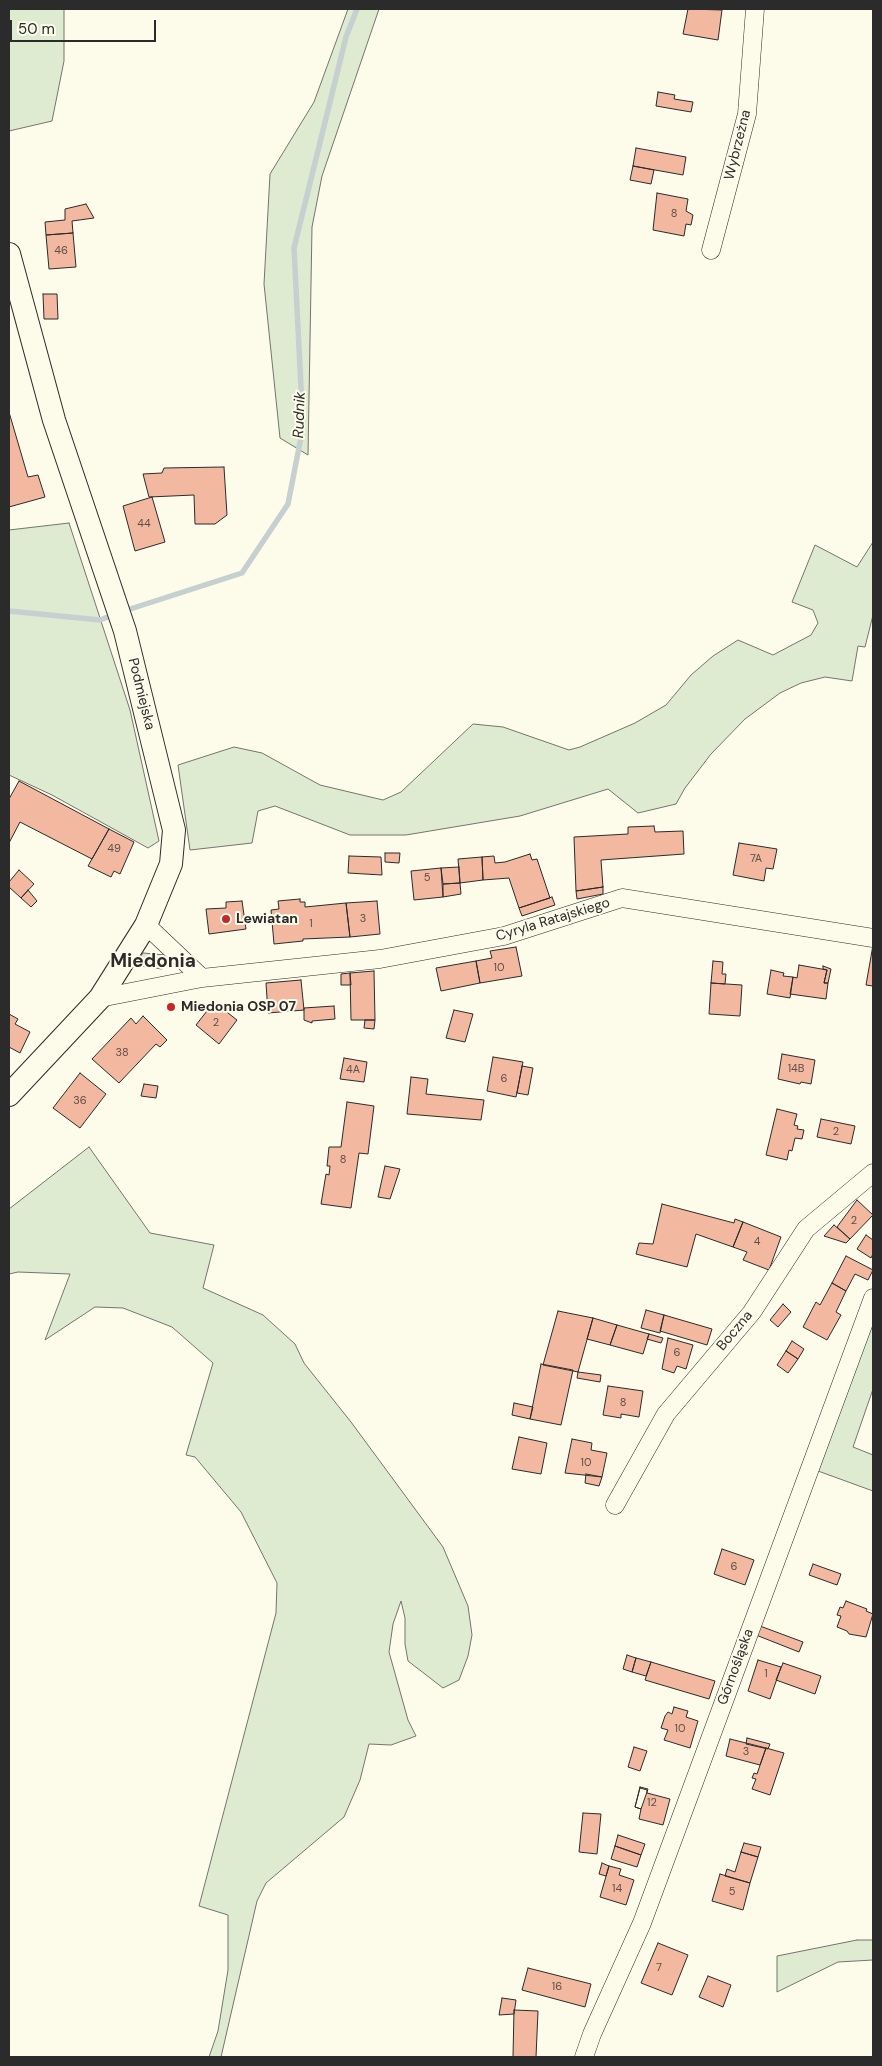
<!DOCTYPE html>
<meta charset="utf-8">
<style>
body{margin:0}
#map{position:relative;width:882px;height:2066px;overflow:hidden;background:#fdfbea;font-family:"DM Sans",sans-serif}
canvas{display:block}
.frame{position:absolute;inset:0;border:10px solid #2b2b2b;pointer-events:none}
.scale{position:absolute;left:10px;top:20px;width:146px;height:22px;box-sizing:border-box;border:2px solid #2b2b2b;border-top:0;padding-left:6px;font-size:15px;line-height:18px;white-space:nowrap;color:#2b2b2b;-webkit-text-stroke:4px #fdfbea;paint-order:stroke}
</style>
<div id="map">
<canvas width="882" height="2066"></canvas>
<div class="frame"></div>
<div class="scale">50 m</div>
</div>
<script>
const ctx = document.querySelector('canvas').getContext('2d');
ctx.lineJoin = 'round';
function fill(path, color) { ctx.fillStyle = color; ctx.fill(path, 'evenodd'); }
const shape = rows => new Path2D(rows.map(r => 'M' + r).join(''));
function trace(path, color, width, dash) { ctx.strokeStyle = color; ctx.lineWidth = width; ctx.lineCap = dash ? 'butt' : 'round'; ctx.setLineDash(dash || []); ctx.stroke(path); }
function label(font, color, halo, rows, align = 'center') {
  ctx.font = font + ' "DM Sans",sans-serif'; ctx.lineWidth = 4; ctx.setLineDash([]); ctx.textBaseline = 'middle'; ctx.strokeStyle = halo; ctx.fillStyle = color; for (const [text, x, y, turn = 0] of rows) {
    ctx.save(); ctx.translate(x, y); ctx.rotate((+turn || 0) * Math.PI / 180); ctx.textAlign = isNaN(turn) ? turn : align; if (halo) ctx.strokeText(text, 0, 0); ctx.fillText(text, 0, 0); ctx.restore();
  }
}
const green = shape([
 [9,9,64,9,64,61,52,121,9,131,9,9],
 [348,9,379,9,322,176,312,227,308,455,280,438,264,284,270,174,314,102,348,9],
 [69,523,130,710,159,841,148,848,52,795,9,775,9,530,69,523],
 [873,542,873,615,865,647,858,646,852,681,825,677,801,683,780,693,745,719,711,754,685,788,676,804,638,813,608,789,520,816,406,835,350,835,275,806,258,811,252,843,190,850,178,765,234,747,262,753,320,785,383,800,401,792,473,724,503,727,569,750,580,747,635,723,666,705,691,675,713,656,738,640,773,655,811,635,818,623,813,610,792,602,815,545,857,567,873,542],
 [143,953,165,955,168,959,167,964,162,969,140,966,137,962,143,953],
 [89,1147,150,1233,214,1245,203,1288,263,1315,295,1344,304,1363,351,1422,443,1547,468,1606,472,1635,468,1656,459,1680,443,1688,408,1661,405,1644,405,1618,401,1601,393,1624,389,1652,408,1720,416,1736,391,1745,369,1744,360,1780,344,1817,266,1883,257,1901,221,2057,209,2057,218,2031,228,1970,228,1915,199,1906,276,1613,277,1583,241,1512,195,1457,186,1455,213,1363,172,1327,123,1308,95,1307,45,1340,70,1274,18,1272,9,1274,9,1209,89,1147],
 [873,1317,873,1389,853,1447,873,1455,873,1491,818,1471,873,1317],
 [857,1940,873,1940,873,1960,838,1962,777,1992,777,1956,857,1940]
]);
const stream = shape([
 [9,611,100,620,115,614],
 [124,611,242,573,288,504,303,427,294,248,346,37,357,9]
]);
const building = shape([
 [688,9,722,10,718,40,683,34,688,9],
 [658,92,675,95,674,99,693,102,691,112,656,106,658,92],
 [636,148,686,157,683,175,633,166,636,148],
 [633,166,654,170,651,184,630,180,633,166],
 [657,193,688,199,686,211,693,215,691,225,686,224,684,236,653,230,657,193],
 [86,204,94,218,72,221,73,233,46,235,45,222,65,220,65,209,86,204],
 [73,233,76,267,49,269,46,235,73,233],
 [43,294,57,294,58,319,44,319,43,294],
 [9,412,28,477,38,475,45,497,9,507,9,412],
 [224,467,227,515,215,524,195,524,194,495,149,497,143,474,162,473,164,468,224,467],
 [152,497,165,542,135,551,123,506,152,497],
 [19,781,109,829,92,859,20,822,9,843,9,799,19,781],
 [654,826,655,832,683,831,684,854,601,860,603,887,576,891,574,837,628,834,628,827,654,826],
 [109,829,134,842,120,874,114,871,111,877,88,866,109,829],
 [739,843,777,849,773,869,766,868,764,881,733,875,739,843],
 [385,853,400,853,399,863,385,862,385,853],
 [530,854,532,860,537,859,550,898,519,908,509,878,483,880,482,857,494,856,495,863,505,862,530,854],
 [349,856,381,857,382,875,348,873,349,856],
 [482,857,483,880,460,883,458,859,482,857],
 [459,867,460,883,443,884,441,868,459,867],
 [441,868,443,897,414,900,411,871,441,868],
 [19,870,34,884,21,898,9,887,9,882,19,870],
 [460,883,461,894,443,897,443,884,460,883],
 [603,887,603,894,577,899,576,891,603,887],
 [28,890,37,901,31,907,21,898,28,890],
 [552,897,555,905,522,916,519,908,552,897],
 [300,899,300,902,305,902,305,907,346,903,350,937,303,939,303,941,274,944,271,910,279,909,278,901,300,899],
 [242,901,246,929,209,934,206,909,226,908,226,902,242,901],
 [377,901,380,934,350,937,346,903,377,901],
 [873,945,873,986,866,985,873,945],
 [516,947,522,976,480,983,476,961,492,958,490,951,516,947],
 [476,961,480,983,441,991,436,968,476,961],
 [713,961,723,962,722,974,726,974,725,984,711,983,713,961],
 [799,965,827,970,824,983,828,983,826,999,790,994,793,977,797,978,799,965],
 [823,966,831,969,828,983,824,983,827,970,823,969,823,966],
 [771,970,784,973,783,976,793,977,790,998,767,994,771,970],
 [374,971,375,1020,351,1020,350,973,374,971],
 [350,973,351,985,341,985,341,974,350,973],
 [301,980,304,1010,268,1013,266,983,301,980],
 [711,983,742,985,740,1016,709,1014,711,983],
 [214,1002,237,1020,219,1044,196,1025,214,1002],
 [334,1006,335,1019,312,1021,312,1023,304,1020,304,1008,334,1006],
 [454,1010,473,1014,465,1042,446,1038,454,1010],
 [9,1014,18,1019,15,1024,30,1032,20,1053,9,1047,9,1014],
 [143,1016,167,1040,160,1047,156,1044,119,1083,92,1059,131,1018,136,1024,143,1016],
 [365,1020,375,1020,374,1029,364,1028,365,1020],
 [782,1054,815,1060,811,1084,801,1082,800,1084,778,1079,782,1054],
 [493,1057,523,1062,516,1097,487,1091,493,1057],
 [344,1058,367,1062,364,1082,340,1079,344,1058],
 [522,1066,533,1068,528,1095,517,1093,522,1066],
 [80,1073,106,1094,80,1128,53,1108,80,1073],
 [411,1077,428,1079,426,1094,484,1100,481,1120,407,1114,411,1077],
 [144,1084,158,1086,156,1098,141,1096,144,1084],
 [347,1102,374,1106,368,1154,359,1153,351,1208,321,1204,326,1174,329,1175,330,1166,327,1166,329,1147,341,1147,347,1102],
 [777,1109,797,1114,794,1125,798,1126,797,1129,804,1130,802,1139,795,1138,792,1151,789,1150,787,1160,766,1155,777,1109],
 [821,1119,855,1126,851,1144,817,1137,821,1119],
 [385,1166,400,1169,390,1199,378,1197,385,1166],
 [857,1200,873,1215,850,1239,837,1227,857,1200],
 [662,1204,734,1223,735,1219,743,1222,733,1247,696,1234,687,1267,636,1254,639,1243,653,1244,662,1204],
 [743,1222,781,1237,769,1270,743,1260,747,1252,733,1247,743,1222],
 [834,1225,850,1239,846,1243,824,1236,834,1225],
 [866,1235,873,1240,873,1254,871,1258,857,1249,866,1235],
 [846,1256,873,1270,868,1280,855,1274,846,1291,832,1283,846,1256],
 [832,1283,846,1291,836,1312,841,1315,827,1340,803,1327,816,1302,820,1305,832,1283],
 [783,1304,791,1312,778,1327,770,1320,783,1304],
 [646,1310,664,1315,660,1333,641,1328,646,1310],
 [558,1311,593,1318,578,1372,543,1365,558,1311],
 [664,1315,712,1329,707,1345,660,1331,664,1315],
 [593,1318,617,1325,610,1345,587,1339,593,1318],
 [617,1325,649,1334,643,1354,610,1345,617,1325],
 [649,1334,663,1338,661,1343,647,1339,649,1334],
 [668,1338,693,1345,686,1369,677,1366,674,1373,662,1369,668,1338],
 [792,1341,804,1349,798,1359,786,1351,792,1341],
 [786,1351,798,1359,788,1373,777,1365,786,1351],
 [541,1364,573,1370,561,1425,530,1419,541,1364],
 [578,1372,601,1375,600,1382,577,1378,578,1372],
 [608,1386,643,1391,639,1417,621,1414,621,1418,603,1415,608,1386],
 [514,1403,533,1407,530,1419,512,1415,514,1403],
 [519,1437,547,1443,541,1474,512,1469,519,1437],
 [572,1439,592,1443,591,1450,607,1453,602,1477,565,1473,572,1439],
 [586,1474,602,1477,599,1486,585,1483,586,1474],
 [722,1549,754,1560,745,1585,714,1574,722,1549],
 [813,1564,841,1574,837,1585,809,1575,813,1564],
 [846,1601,867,1609,866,1611,873,1614,866,1637,849,1634,847,1631,837,1627,841,1616,837,1615,840,1607,843,1608,846,1601],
 [760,1626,803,1642,799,1652,756,1635,760,1626],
 [627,1655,636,1658,632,1672,623,1669,627,1655],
 [636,1658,651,1662,646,1676,632,1672,636,1658],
 [758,1660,781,1667,770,1699,748,1691,758,1660],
 [651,1662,715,1681,709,1699,645,1680,651,1662],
 [783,1663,821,1676,815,1694,776,1680,783,1663],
 [674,1707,688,1711,686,1717,698,1721,690,1748,664,1740,668,1730,661,1728,665,1716,668,1712,672,1714,674,1707],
 [747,1738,770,1744,768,1749,746,1744,747,1738],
 [730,1739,766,1748,760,1765,726,1756,730,1739],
 [634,1747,647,1751,640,1771,628,1767,634,1747],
 [766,1748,784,1753,770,1795,752,1789,756,1779,752,1778,754,1773,757,1774,766,1748],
 [640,1787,648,1789,641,1809,635,1807,640,1787],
 [640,1788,647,1790,647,1793,670,1799,663,1825,639,1819,641,1809,635,1807,640,1788],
 [583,1813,601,1814,597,1854,579,1852,583,1813],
 [618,1835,645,1844,641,1855,615,1846,618,1835],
 [744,1843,761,1847,758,1857,741,1852,744,1843],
 [615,1846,641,1855,637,1867,611,1859,615,1846],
 [741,1852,758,1857,750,1883,725,1876,727,1869,735,1872,741,1852],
 [602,1863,609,1866,606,1876,599,1874,602,1863],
 [609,1866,621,1869,619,1875,634,1880,626,1905,600,1897,609,1866],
 [720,1874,750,1883,743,1910,712,1901,720,1874],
 [658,1943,688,1955,672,1995,641,1983,658,1943],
 [528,1968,591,1984,585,2007,522,1990,528,1968],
 [708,1976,731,1985,723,2007,699,1997,708,1976],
 [502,1998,516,2000,514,2014,499,2015,502,1998],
 [514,2010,538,2011,536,2057,513,2057,514,2010]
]);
const minor = shape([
 [711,250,747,114,755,9],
 [146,925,202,978],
 [100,998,202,978,380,959,504,936,622,898,873,938],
 [615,1505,666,1414,752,1312,806,1229,873,1173],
 [584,2057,592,2034,642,1923,873,1298]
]);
const tertiary = shape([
 [9,254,54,420,125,631,174,830,171,864,146,925,100,998,9,1095]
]);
const markers = [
 [226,919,5,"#c62828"],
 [171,1007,5,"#c62828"]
];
const numberNames = [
 ["8",674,214],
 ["46",61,251],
 ["44",144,524],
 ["49",114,849],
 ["7A",756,859],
 ["5",427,878],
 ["3",363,919],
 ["1",311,924],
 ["10",499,968],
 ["2",216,1023],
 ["38",122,1053],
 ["14B",796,1069],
 ["4A",353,1070],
 ["6",504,1079],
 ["36",80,1101],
 ["2",836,1132],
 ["8",343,1160],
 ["2",854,1221],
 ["4",757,1242],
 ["6",677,1353],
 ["8",623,1403],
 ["10",586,1463],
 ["6",734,1567],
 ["1",766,1674],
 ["10",680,1729],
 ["3",746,1752],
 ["12",652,1803],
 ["14",617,1889],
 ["5",732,1892],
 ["7",659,1968],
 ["16",557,1987]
];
const streetNames = [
 ["Wybrzeżna",738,145,-76],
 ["Podmiejska",141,694,76],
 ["Cyryla Ratajskiego",553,920,-17],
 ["Boczna",735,1331,-50],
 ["Górnośląska",736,1667,-70]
];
const poiNames = [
 ["Lewiatan",236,919],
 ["Miedonia OSP 07",181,1007]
];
const waterNames = [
 ["Rudnik",300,415,-88]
];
const districtNames = [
 ["Miedonia",153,962]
];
fill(green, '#deebd1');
trace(green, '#74746e', 1);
trace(stream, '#c7d0d0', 5.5);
fill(building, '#f2b8a0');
trace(building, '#2b2b2b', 1);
trace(minor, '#2b2b2b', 19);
trace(tertiary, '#2b2b2b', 24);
trace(minor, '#fdfbea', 18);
trace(tertiary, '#fdfbea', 22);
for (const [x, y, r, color] of markers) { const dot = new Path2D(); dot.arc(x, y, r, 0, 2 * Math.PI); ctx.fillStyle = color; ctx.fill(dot); trace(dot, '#fdfbea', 2); }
label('11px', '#5d4e48', null, numberNames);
label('14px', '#2b2b2b', '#fdfbea', streetNames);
label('bold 14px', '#2b2b2b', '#fdfbea', poiNames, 'left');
label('italic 15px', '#2b2b2b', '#fdfbea', waterNames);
label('bold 19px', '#2b2b2b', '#fdfbea', districtNames);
</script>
